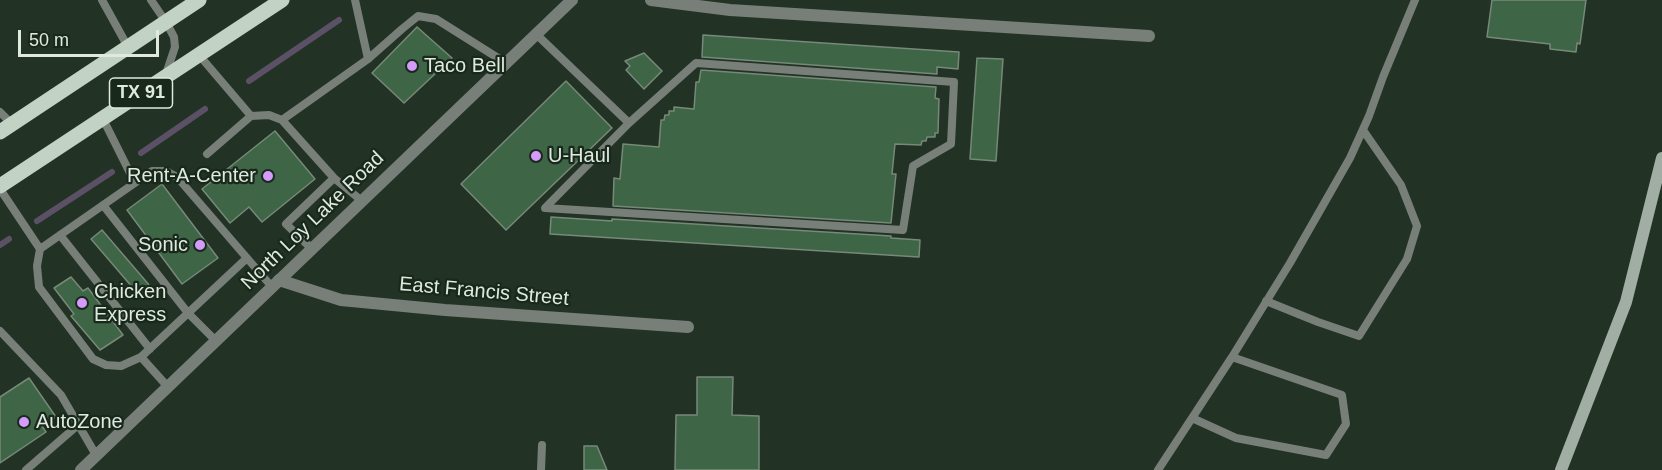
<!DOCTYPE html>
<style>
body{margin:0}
#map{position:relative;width:1662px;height:470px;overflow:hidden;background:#223225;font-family:Helvetica,sans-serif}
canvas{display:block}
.scale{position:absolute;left:18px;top:30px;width:141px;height:27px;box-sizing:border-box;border:3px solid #dfe9e0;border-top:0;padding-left:8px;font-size:18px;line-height:21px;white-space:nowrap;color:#dfe9e0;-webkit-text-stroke:4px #18281b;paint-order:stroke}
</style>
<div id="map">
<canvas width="1662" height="470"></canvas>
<div class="scale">50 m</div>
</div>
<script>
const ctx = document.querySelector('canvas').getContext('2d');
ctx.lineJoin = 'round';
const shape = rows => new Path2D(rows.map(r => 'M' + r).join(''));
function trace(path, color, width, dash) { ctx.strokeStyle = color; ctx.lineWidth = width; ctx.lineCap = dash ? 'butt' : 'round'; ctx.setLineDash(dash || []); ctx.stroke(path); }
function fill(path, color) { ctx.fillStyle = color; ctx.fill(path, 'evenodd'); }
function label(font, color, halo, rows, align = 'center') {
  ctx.font = font + ' Helvetica,sans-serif'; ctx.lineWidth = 4.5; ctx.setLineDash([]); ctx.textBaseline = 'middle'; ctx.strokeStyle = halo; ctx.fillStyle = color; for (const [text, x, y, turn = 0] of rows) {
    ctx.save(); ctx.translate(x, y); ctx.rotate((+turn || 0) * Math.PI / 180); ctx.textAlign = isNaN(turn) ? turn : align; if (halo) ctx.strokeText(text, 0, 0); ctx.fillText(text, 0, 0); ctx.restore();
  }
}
const stream = shape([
 [249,81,339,20],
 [141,153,205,109],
 [37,221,112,172],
 [0,245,9,239]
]);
const building = shape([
 [1492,0,1586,0,1580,44,1577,43,1576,52,1550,49,1550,44,1487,37,1492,0],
 [417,27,452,58,404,103,372,73,417,27],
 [703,35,959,52,958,69,937,67,937,74,702,57,703,35],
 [644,53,662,71,644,89,626,70,630,66,625,61,644,53],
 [977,58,1003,59,996,161,970,159,977,58],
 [701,70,936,87,935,98,939,99,938,133,935,133,935,137,927,137,926,141,922,141,921,145,895,144,892,174,896,174,891,223,613,206,614,178,620,179,623,144,659,147,661,120,664,120,665,115,669,115,669,111,674,111,674,107,694,109,696,82,699,82,701,70],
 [566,81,612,128,506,230,461,184,566,81],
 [275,131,315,179,262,222,249,207,230,223,202,189,275,131],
 [162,184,218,258,182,284,127,210,162,184],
 [551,217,612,221,612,219,891,236,891,238,920,240,919,257,550,234,551,217],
 [102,230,150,286,139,295,91,239,102,230],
 [71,277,83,291,88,288,123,335,100,350,71,316,74,314,54,288,71,277],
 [697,377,733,377,732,415,759,416,759,470,675,470,676,415,697,415,697,377],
 [29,378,56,417,42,426,46,432,0,463,0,397,29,378],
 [584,446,597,446,607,470,584,470,584,446]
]);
const service = shape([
 [102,0,128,47],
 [151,0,166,22,174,37,175,47,166,74],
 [355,0,368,59],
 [536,34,629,123,696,63,954,82,951,144,913,166,903,230,545,208,629,123],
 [199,55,251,116,269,115,282,120,334,178,362,201],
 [0,112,12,124],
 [103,119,135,183],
 [282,120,368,59,402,29,418,16,436,19,506,63],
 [207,154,251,116],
 [0,189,40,249,37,266,39,287,93,359,106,365,121,366,141,357,247,258],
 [103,205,188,313,216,341],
 [60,235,150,349],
 [40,249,152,171,166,171,177,177,272,287],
 [312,249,286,224,334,178],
 [1266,301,1318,322,1359,336,1407,259,1417,226,1401,185,1363,130],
 [0,331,61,395,96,455],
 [141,357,168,387],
 [1192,418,1236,438,1326,455,1346,424,1342,395,1232,357],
 [26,470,78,425],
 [541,470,542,445],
 [1158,470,1232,357,1290,263,1350,158,1369,116,1383,77,1415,0]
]);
const minor = shape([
 [651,0,730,10,1149,36],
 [279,280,341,300,445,310,688,327]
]);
const tertiary = shape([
 [81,470,572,0]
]);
const secondary = shape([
 [1561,470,1626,302,1662,158]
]);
const primary = shape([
 [0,132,199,0],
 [0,186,282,0]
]);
const markers = [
 [412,66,6,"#d59bfb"],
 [536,156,6,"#d59bfb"],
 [268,176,6,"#d59bfb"],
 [200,245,6,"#d59bfb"],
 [82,303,6,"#d59bfb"],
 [24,422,6,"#d59bfb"]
];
const shields = [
 [141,93,63]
];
const shieldNames = [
 ["TX 91",141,93]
];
const poiNames = [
 ["Taco Bell",424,66],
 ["U-Haul",548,156],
 ["Rent-A-Center",256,176,"right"],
 ["Sonic",188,245,"right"],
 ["Chicken",94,292],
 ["Express",94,315],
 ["AutoZone",36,422]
];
const streetNames = [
 ["North Loy Lake Road",313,221,-44],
 ["East Francis Street",484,292,5]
];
trace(stream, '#5c5066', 6);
fill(building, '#3e6546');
trace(building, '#778979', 1.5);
trace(service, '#777f78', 8);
trace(minor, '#777f78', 12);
trace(tertiary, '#777f78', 12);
trace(secondary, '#a1aea3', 12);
trace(primary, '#c2d2c4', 15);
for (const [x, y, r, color] of markers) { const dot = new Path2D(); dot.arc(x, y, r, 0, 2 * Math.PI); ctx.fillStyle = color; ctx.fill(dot); trace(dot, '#18281b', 2); }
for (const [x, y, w] of shields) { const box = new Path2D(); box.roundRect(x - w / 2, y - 15, w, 30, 4.5); ctx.fillStyle = '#18281b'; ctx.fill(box); trace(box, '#dfe9e0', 1.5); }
label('bold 18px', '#dfe9e0', null, shieldNames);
label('20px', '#dfe9e0', '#18281b', poiNames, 'left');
label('20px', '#dfe9e0', '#18281b', streetNames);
</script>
